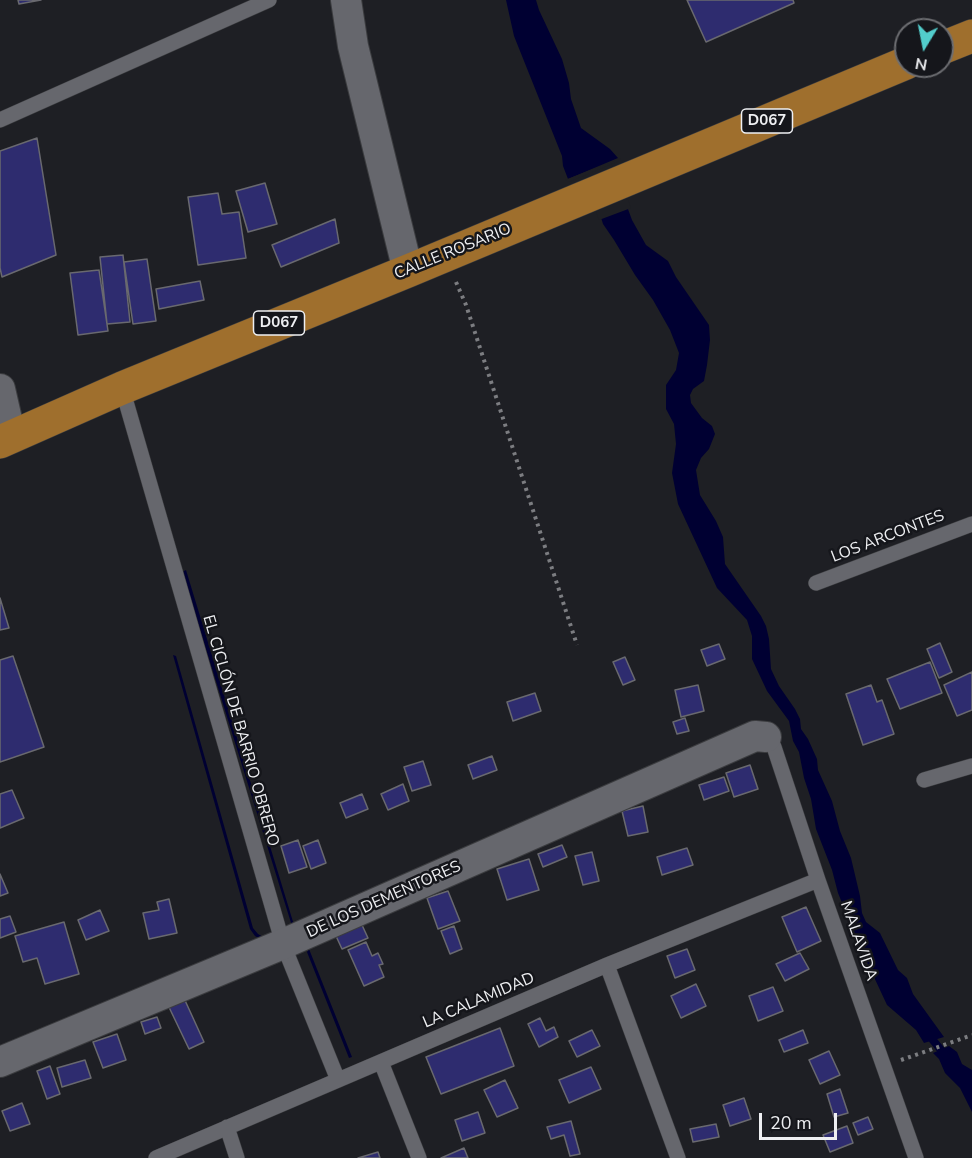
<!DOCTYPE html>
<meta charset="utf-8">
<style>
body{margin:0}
#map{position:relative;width:972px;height:1158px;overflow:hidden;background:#1e1f24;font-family:"Nunito Sans",sans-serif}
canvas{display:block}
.north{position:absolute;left:894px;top:18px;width:60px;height:60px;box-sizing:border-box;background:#15161b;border:2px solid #6c6d71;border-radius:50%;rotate:190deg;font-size:16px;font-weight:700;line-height:24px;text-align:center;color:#eeeff2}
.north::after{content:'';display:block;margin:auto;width:21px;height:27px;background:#52cdcc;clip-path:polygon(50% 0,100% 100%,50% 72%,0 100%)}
.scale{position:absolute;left:759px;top:1113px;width:78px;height:27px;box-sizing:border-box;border:3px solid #eeeff2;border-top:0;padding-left:8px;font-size:18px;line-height:21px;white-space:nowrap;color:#eeeff2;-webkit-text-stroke:4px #15161b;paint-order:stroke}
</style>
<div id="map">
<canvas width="972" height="1158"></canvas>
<div class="north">N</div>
<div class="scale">20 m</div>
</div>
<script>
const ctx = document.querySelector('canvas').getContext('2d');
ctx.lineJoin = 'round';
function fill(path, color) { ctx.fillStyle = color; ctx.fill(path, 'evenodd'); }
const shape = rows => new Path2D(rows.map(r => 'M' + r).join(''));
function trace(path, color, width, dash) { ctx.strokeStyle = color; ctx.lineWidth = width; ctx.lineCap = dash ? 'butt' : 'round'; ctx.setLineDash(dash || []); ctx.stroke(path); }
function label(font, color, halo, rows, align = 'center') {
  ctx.font = font + ' "Nunito Sans",sans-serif'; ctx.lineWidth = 5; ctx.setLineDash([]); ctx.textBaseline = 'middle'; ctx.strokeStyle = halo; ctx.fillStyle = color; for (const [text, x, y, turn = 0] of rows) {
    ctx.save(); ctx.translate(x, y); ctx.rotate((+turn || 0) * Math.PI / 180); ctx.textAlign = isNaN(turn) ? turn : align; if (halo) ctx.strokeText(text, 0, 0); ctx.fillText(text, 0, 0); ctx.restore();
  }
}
const water = shape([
 [506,0,536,0,539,10,562,59,569,83,571,99,581,128,610,149,618,158,568,179,563,166,562,156,514,36],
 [625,201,632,220,646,245,668,261,676,277,709,325,710,340,707,365,704,381,693,389,690,395,691,403,702,418,712,426,715,434,709,449,701,458,696,470,700,495,716,521,723,537,725,564,761,616,766,626,769,639,771,669,779,686,795,709,800,719,801,729,808,739,817,759,818,770,832,801,840,831,851,858,860,896,862,913,866,922,880,933,898,970,907,978,913,994,944,1037,924,1043,916,1030,887,1005,860,947,838,893,832,870,816,829,811,799,804,778,799,752,793,741,789,721,767,691,752,659,752,636,747,620,717,588,678,504,672,473,676,444,674,424,666,409,666,385,676,370,679,353,670,330,653,300,635,275,614,240,603,224,599,211],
 [186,570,294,925,292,926,182,572],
 [173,655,176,656,253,928,258,934,265,938,263,941,255,936,250,929],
 [309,949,352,1057,349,1058,307,952],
 [949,1046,957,1052,962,1064,972,1070,972,1112,960,1088,945,1073,939,1059,933,1053]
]);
const pier = shape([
 [621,158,619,161,569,182,565,180],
 [625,198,628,200,631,208,599,220,596,212,598,209]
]);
const stream = shape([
 [927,1033,946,1056]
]);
const building = shape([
 [18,0,41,0,19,4,18,0],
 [687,0,793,0,794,3,706,42,687,0],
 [37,138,56,255,2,277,0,268,0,151,37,138],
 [265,183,277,224,248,232,236,191,265,183],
 [218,193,222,214,239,212,246,258,198,265,188,197,218,193],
 [335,219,339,243,281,267,272,245,335,219],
 [123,255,130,322,107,324,100,257,123,255],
 [147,259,156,321,133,324,124,262,147,259],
 [99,270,108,331,78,335,70,273,99,270],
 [200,281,204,300,159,309,156,289,200,281],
 [0,598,9,628,0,630,0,598],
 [940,643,952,672,939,678,927,649,940,643],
 [719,644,725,659,707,666,701,650,719,644],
 [13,656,44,747,0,762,0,660,13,656],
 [625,657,635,680,623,685,613,662,625,657],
 [930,662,942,693,900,709,887,679,930,662],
 [972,672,972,710,957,716,944,685,972,672],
 [698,685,704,711,681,717,675,690,698,685],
 [871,685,877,702,882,700,894,734,863,745,846,694,871,685],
 [535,693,541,711,513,721,507,702,535,693],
 [685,718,689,731,677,734,673,722,685,718],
 [492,756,497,770,473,779,468,765,492,756],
 [423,761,431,785,412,791,404,767,423,761],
 [750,765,758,789,734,797,726,773,750,765],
 [724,777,729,791,704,800,699,785,724,777],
 [403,784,409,801,388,810,381,794,403,784],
 [12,790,24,818,0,828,0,794,12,790],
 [362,794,368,809,346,818,340,803,362,794],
 [643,806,648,832,628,836,622,811,643,806],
 [298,840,307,867,289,873,281,846,298,840],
 [318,840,326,863,311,869,303,846,318,840],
 [562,845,567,857,543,867,538,854,562,845],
 [687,848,693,865,662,875,657,857,687,848],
 [592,852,599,881,583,885,575,856,592,852],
 [529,859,539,890,507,900,497,869,529,859],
 [0,874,8,893,0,896,0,874],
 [448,891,460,921,438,929,427,898,448,891],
 [169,899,177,933,149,939,143,913,159,910,157,902,169,899],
 [806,907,821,941,797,952,782,917,806,907],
 [100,910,109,931,86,940,78,920,100,910],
 [10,916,16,932,0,938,0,919,10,916],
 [64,922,79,974,45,984,37,958,23,962,15,936,64,922],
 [362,925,368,938,342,949,336,936,362,925],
 [454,926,462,949,450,954,441,931,454,926],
 [366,942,372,956,378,953,383,964,379,965,384,977,364,986,348,950,366,942],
 [687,949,695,970,675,978,667,956,687,949],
 [800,953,809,969,785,981,776,964,800,953],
 [696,984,706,1006,681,1018,671,996,696,984],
 [773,987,783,1011,758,1021,749,996,773,987],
 [183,996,204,1042,189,1049,167,1003,183,996],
 [157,1017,161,1028,145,1034,141,1022,157,1017],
 [540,1018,546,1031,554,1027,558,1037,539,1047,528,1024,540,1018],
 [500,1028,514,1066,441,1094,426,1057,500,1028],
 [592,1030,600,1046,577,1057,569,1041,592,1030],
 [803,1030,808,1043,784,1052,779,1040,803,1030],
 [117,1034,126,1060,103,1068,93,1042,117,1034],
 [829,1051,840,1075,820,1084,809,1060,829,1051],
 [85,1060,91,1078,62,1087,57,1068,85,1060],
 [50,1066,60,1094,47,1099,37,1071,50,1066],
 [591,1067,601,1089,569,1103,559,1080,591,1067],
 [505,1080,518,1108,497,1117,484,1090,505,1080],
 [840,1089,848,1113,834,1117,827,1094,840,1089],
 [744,1098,751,1119,730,1126,723,1105,744,1098],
 [22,1103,30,1124,10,1131,2,1111,22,1103],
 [478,1112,485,1133,462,1141,455,1120,478,1112],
 [868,1117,873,1129,858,1135,853,1123,868,1117],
 [571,1121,580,1154,570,1156,564,1135,551,1139,547,1127,571,1121],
 [716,1124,719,1137,693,1142,690,1129,716,1124],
 [847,1126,853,1143,830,1152,823,1135,847,1126],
 [464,1148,468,1158,441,1158,464,1148],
 [378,1152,380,1158,358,1158,378,1152]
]);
const path = shape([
 [456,282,466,305,577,645],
 [901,1060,972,1035]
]);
const service = shape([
 [0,120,269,0],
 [122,388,283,944,338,1080],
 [816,583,972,524],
 [766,737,774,747,818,880,916,1158],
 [924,780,972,766],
 [607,965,678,1158],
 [381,1062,419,1158],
 [227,1127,237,1158],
 [156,1158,607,965,818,880]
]);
const minor = shape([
 [346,0,353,46,408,271],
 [0,389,11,437],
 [0,1062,283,944,755,736,766,737]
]);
const primary = shape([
 [942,48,972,36],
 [0,442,122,388,408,271,906,63]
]);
const shields = [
 [767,121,51],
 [279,323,51]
];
const shieldNames = [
 ["D067",767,121],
 ["D067",279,323]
];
const streetNames = [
 ["CALLE ROSARIO",453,252,-22],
 ["LOS ARCONTES",888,537,-21],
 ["EL CICLÓN DE BARRIO OBRERO",240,731,74],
 ["DE LOS DEMENTORES",384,900,-24],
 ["MALAVIDA",858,941,71],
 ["LA CALAMIDAD",479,1001,-23]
];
fill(water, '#000032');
fill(pier, '#1e1f24');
trace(stream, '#000032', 8);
fill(building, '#2e2c6f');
trace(building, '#69696f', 1.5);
trace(service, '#3b3c3f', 16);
trace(minor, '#3b3c3f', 32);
trace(primary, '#3b3c3f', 34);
trace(path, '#7c7d81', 4, [3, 4.5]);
trace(service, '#66676d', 15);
trace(minor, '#66676d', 30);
trace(primary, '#9f6f2d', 33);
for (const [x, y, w] of shields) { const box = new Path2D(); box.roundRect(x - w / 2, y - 12, w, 24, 4.5); ctx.fillStyle = '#15161b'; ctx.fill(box); trace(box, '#eeeff2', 1.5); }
label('bold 15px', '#eeeff2', null, shieldNames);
label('16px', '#eeeff2', '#15161b', streetNames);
</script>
